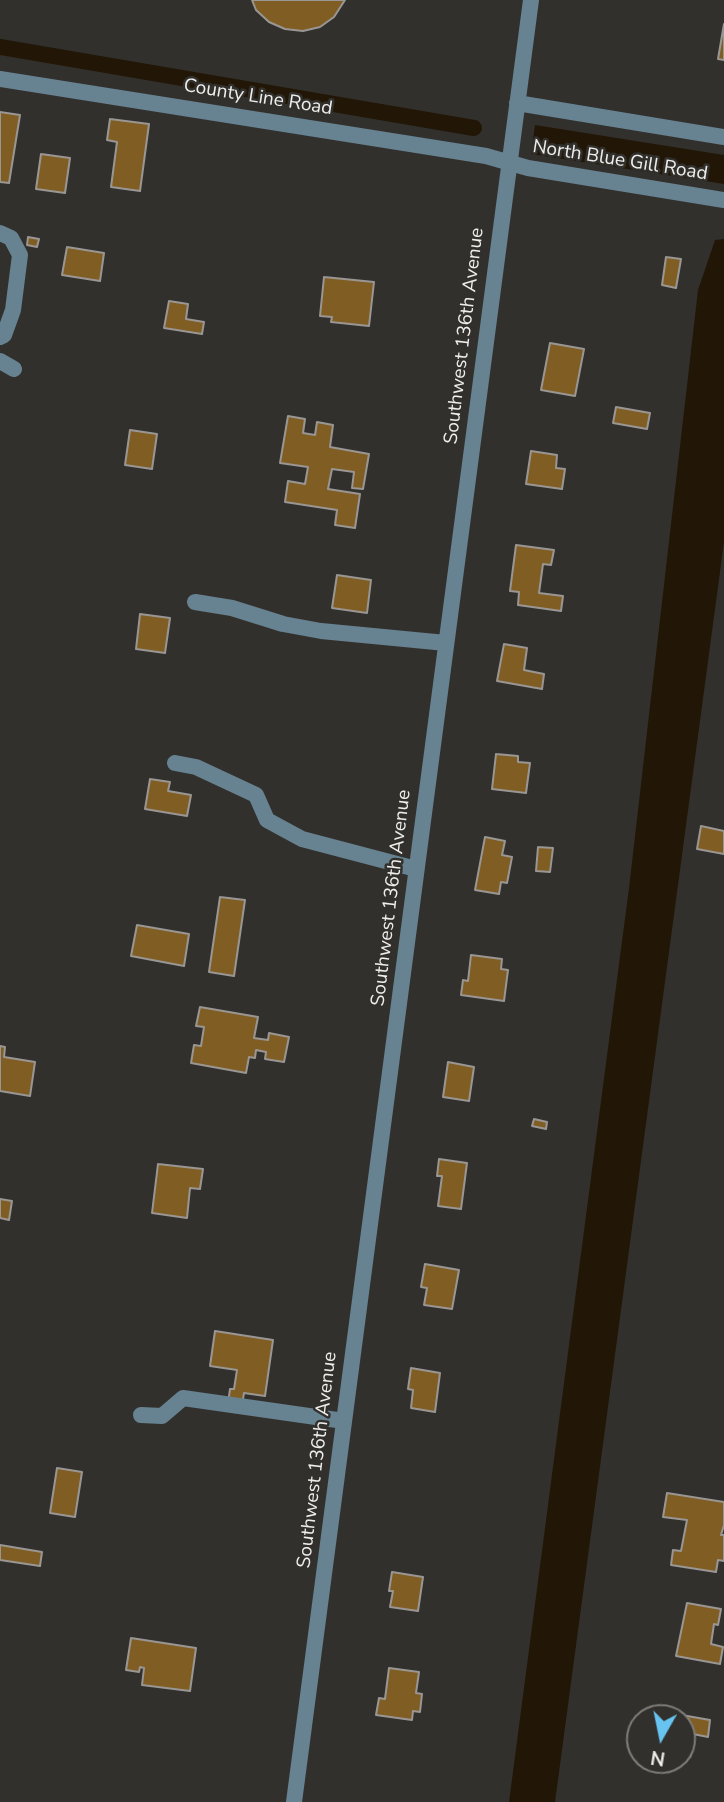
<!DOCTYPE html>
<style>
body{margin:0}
#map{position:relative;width:724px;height:1802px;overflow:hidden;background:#32302d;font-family:"Nunito Sans",sans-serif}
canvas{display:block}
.north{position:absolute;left:626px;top:1704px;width:70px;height:70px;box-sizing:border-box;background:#32302d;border:2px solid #7e7c79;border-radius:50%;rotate:189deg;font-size:19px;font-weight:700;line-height:28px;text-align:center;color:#efeeec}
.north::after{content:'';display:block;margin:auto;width:24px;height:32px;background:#67c4f0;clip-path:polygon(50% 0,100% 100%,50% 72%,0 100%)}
</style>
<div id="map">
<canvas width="724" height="1802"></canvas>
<div class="north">N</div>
</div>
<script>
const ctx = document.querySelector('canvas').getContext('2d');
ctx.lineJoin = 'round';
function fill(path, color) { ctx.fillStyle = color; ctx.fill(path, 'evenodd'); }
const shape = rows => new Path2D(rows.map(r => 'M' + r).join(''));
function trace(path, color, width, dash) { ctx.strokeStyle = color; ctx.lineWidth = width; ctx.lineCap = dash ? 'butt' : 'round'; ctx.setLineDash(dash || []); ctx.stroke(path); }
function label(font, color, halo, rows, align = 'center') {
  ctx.font = font + ' "Nunito Sans",sans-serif'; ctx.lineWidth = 5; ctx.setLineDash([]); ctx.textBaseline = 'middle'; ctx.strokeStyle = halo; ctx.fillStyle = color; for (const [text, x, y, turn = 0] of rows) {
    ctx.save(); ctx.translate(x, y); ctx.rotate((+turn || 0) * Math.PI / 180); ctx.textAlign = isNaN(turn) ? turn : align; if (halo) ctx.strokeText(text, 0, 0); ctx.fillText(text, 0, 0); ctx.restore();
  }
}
const water = shape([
 [535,125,724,155,724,184,531,154],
 [724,239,724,542,555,1802,509,1802,629,888,698,290,715,240]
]);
const canal = shape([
 [0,47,474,128]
]);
const building = shape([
 [252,0,345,0,334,17,320,27,303,31,285,29,269,22,256,10,252,0],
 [724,24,724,60,718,59,724,24],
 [0,112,20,115,9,183,0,182,0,112],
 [110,119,149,124,140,191,111,187,117,142,107,140,110,119],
 [41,154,70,158,65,193,36,189,41,154],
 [28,237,39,239,37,247,27,245,28,237],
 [67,247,104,253,100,281,62,275,67,247],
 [666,257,681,259,676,288,662,285,666,257],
 [324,277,374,282,369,326,331,322,332,317,320,316,324,277],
 [169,301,188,304,186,319,204,322,202,334,164,328,169,301],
 [550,343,584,349,575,396,541,390,550,343],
 [616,407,650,413,647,429,613,423,616,407],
 [288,416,305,419,303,433,315,435,317,422,333,425,330,447,369,454,363,489,352,488,354,472,332,469,328,489,360,494,355,528,335,525,337,510,285,502,288,481,305,484,308,467,280,463,288,416],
 [130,430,157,434,152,469,125,465,130,430],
 [531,451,557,455,556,468,565,469,562,489,526,484,531,451],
 [516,545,554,550,551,565,543,564,539,593,563,596,561,611,518,605,519,592,510,591,516,545],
 [337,575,371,580,367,613,332,608,337,575],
 [140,614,170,618,165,653,136,649,140,614],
 [504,644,527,648,524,670,544,674,542,689,497,681,504,644],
 [496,754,518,756,518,762,530,763,526,793,492,789,496,754],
 [150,779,170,782,168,791,191,795,187,816,145,809,150,779],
 [701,826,724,831,724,854,697,849,701,826],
 [485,837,505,841,502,855,512,857,507,883,501,882,499,894,475,890,485,837],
 [538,847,553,848,550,872,536,871,538,847],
 [220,897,245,900,234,976,209,972,220,897],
 [137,925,189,934,184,966,131,956,137,925],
 [471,955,502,959,501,969,508,970,504,1001,461,995,463,980,468,981,471,955],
 [200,1007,258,1017,254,1038,268,1040,269,1033,289,1037,284,1062,265,1059,266,1052,256,1050,255,1058,249,1057,246,1073,191,1063,194,1045,201,1046,204,1027,196,1026,200,1007],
 [0,1046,5,1047,4,1057,35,1062,30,1096,0,1091,0,1046],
 [448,1062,474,1067,469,1101,443,1097,448,1062],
 [534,1119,547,1122,546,1129,532,1126,534,1119],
 [439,1159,467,1163,461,1209,438,1206,442,1176,437,1176,439,1159],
 [158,1164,203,1169,200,1189,190,1188,187,1218,152,1213,158,1164],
 [0,1199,12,1201,9,1220,0,1218,0,1199],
 [425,1264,459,1270,452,1309,424,1305,427,1288,421,1287,425,1264],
 [215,1331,273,1340,265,1396,244,1393,242,1405,228,1403,230,1389,234,1389,237,1370,210,1366,215,1331],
 [411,1368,440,1373,435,1412,411,1408,413,1390,408,1389,411,1368],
 [57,1468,82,1472,75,1517,50,1513,57,1468],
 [667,1493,724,1502,724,1525,721,1535,724,1535,724,1561,718,1560,716,1572,671,1565,673,1550,681,1551,687,1520,663,1517,667,1493],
 [0,1545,42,1552,40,1566,0,1560,0,1545],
 [392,1572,423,1577,418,1611,390,1607,393,1591,389,1591,392,1572],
 [687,1603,721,1609,718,1625,714,1624,711,1644,723,1647,720,1664,676,1656,687,1603],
 [131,1638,196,1648,190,1691,142,1685,144,1668,140,1667,139,1672,126,1670,131,1638],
 [389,1668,419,1672,416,1693,422,1694,420,1712,413,1711,412,1720,376,1715,379,1698,385,1699,389,1668],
 [659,1711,710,1720,708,1737,693,1734,690,1757,682,1756,682,1718,658,1718,659,1711]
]);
const minor = shape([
 [0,79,486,156,528,168,724,200],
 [517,103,724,137],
 [0,233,11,238,20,255,13,310,4,335,0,337],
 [0,361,14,369],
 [195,602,232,608,283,624,321,631,446,643],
 [175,763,196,767,256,795,267,820,302,839,416,869],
 [141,1415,162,1416,183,1398,344,1421],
 [294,1802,531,0]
]);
const streetNames = [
 ["County Line Road",258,98,9],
 ["North Blue Gill Road",620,161,9],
 ["Southwest 136th Avenue",465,336,-83],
 ["Southwest 136th Avenue",392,898,-83],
 ["Southwest 136th Avenue",318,1460,-83]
];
fill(water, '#221706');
trace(canal, '#221706', 16);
fill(building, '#805d23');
trace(building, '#999693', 2);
trace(minor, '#678391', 16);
label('19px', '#efeeec', '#32302d', streetNames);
</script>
